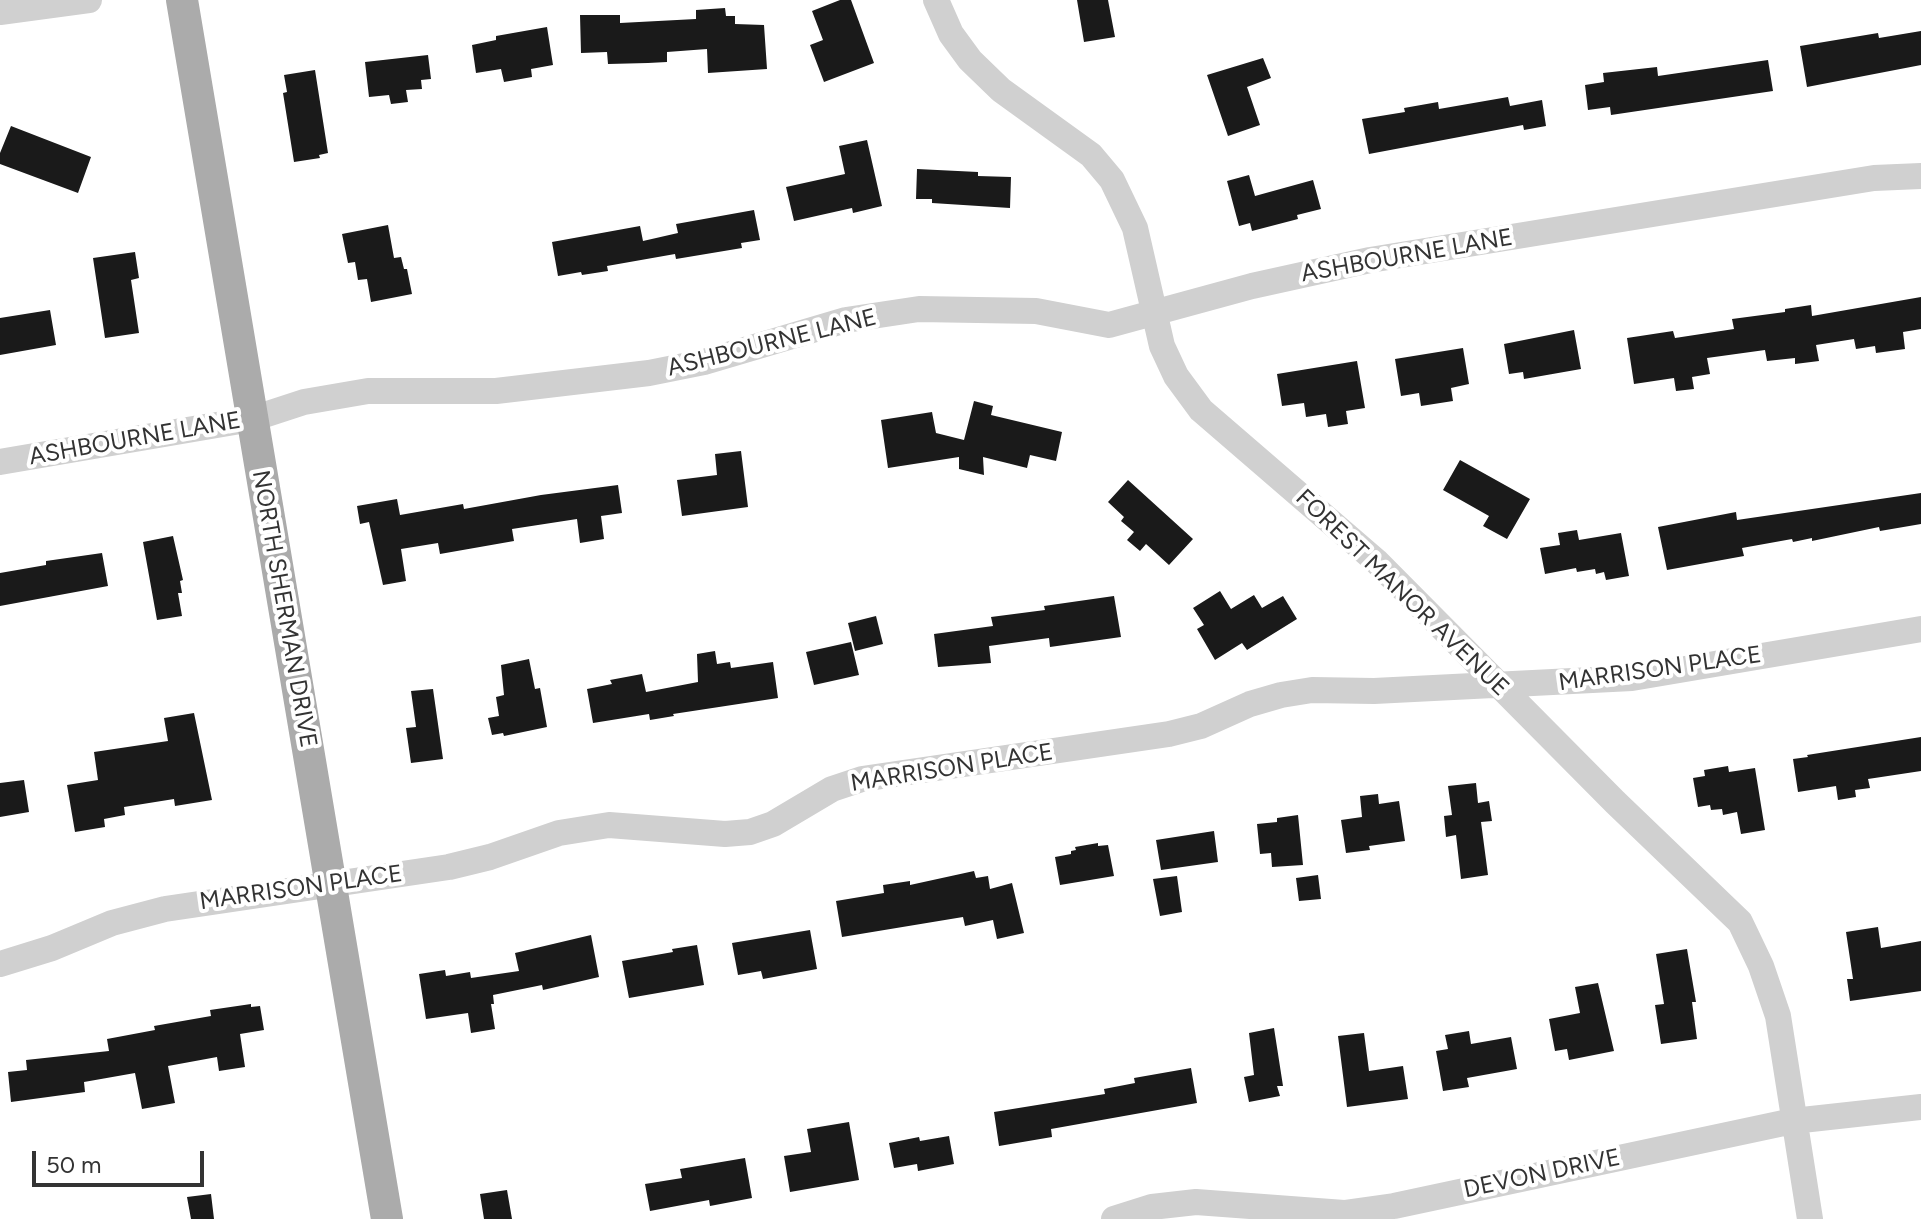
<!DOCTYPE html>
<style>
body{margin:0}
#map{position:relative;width:1921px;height:1219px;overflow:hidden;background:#fff;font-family:Figtree,sans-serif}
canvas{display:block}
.scale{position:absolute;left:32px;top:1151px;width:172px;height:36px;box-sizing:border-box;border:4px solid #333;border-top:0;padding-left:10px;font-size:24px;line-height:28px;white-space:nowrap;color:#333;-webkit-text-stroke:6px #fff;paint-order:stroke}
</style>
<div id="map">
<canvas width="1921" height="1219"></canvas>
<div class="scale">50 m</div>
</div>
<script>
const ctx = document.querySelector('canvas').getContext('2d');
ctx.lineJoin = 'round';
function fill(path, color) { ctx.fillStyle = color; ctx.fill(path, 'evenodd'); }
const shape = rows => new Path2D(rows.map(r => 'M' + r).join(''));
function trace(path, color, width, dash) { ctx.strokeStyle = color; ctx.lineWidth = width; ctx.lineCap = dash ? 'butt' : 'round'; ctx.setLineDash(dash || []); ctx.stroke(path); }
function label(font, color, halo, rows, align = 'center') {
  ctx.font = font + ' Figtree,sans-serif'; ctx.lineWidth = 8; ctx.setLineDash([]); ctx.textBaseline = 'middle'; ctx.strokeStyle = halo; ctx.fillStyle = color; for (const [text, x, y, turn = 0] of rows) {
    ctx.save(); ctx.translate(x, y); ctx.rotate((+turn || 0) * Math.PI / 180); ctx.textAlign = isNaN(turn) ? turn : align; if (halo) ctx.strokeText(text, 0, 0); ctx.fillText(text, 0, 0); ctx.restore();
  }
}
const building = shape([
 [840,0,851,0,874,63,824,82,810,45,823,40,812,11],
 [1077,0,1108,0,1115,37,1084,42],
 [725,8,726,16,735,16,735,24,764,25,767,69,708,73,707,49,667,52,667,62,648,63,608,64,607,52,581,53,580,15,620,15,620,23,696,19,696,10],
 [547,27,553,65,531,69,532,77,504,82,501,69,476,73,472,45,496,40,496,36],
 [1921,31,1921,65,1807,87,1800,46,1878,33,1879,38],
 [428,55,431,79,421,80,422,89,406,90,408,102,391,104,389,95,369,97,365,62],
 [1263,58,1271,78,1247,87,1260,125,1228,136,1207,75],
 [1768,60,1773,91,1611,115,1610,107,1588,110,1585,85,1604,82,1603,73,1657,67,1658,76],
 [315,70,328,153,319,155,320,158,294,162,283,93,287,92,284,75],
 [1508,97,1510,106,1542,100,1546,126,1524,130,1523,125,1369,154,1362,119,1405,112,1404,108,1438,102,1439,109],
 [11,126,91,157,78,193,0,164,0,153],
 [867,140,882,206,853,213,852,208,794,221,786,187,845,174,839,146],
 [917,169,978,172,978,176,1011,177,1010,208,932,203,932,199,916,199],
 [1249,175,1255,196,1313,180,1321,209,1297,215,1298,219,1252,231,1250,223,1239,226,1227,181],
 [754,210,760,240,741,243,742,248,676,259,675,254,607,266,608,271,582,275,581,272,558,276,552,242,640,226,643,241,678,233,676,224],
 [388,225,394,258,401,257,404,269,407,269,412,294,371,302,367,279,358,280,355,262,348,263,342,234],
 [135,252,139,278,131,280,139,333,105,338,93,258],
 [1921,297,1921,329,1903,332,1905,349,1876,353,1875,346,1856,349,1854,339,1816,345,1819,361,1795,364,1795,358,1767,361,1765,350,1707,358,1710,374,1692,377,1694,389,1676,391,1674,378,1634,384,1627,338,1673,331,1675,338,1734,329,1732,319,1785,312,1785,309,1811,305,1812,316],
 [50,310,56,345,0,355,0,318],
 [1574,330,1581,369,1524,379,1523,372,1509,374,1504,344],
 [1463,348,1469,384,1451,388,1453,401,1421,406,1419,393,1401,396,1395,359],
 [1357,361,1365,408,1346,411,1348,424,1328,427,1326,414,1306,417,1304,403,1282,406,1277,374],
 [974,401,993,406,991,415,1062,432,1056,461,1030,455,1027,468,983,457,984,475,959,469,959,457,888,468,881,420,932,412,936,433,964,440],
 [741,451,748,507,682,516,677,480,717,475,715,454],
 [1460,460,1530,499,1507,539,1483,526,1489,516,1443,490],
 [1128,480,1193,539,1169,565,1146,544,1140,551,1127,540,1134,532,1121,521,1124,517,1108,502],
 [618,485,622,513,601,516,604,539,580,543,577,519,512,529,514,541,440,554,438,543,401,549,406,581,383,585,369,522,360,524,357,506,397,499,400,515,463,504,464,509,541,495],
 [1921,493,1921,524,1880,531,1879,527,1812,541,1812,538,1793,542,1792,539,1742,548,1744,556,1667,570,1658,527,1736,512,1737,520],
 [1577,530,1579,540,1621,533,1629,576,1606,580,1604,572,1596,574,1595,569,1577,572,1576,568,1545,574,1540,548,1560,545,1558,533],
 [173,536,183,580,180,581,182,593,178,593,182,616,157,620,143,542],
 [102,553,108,586,0,606,0,573,46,565,46,561],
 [1220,591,1231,609,1254,595,1262,608,1283,596,1297,619,1247,650,1242,643,1215,660,1197,629,1204,625,1193,608],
 [1114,596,1121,637,1050,647,1049,638,989,646,991,663,938,667,934,634,993,626,991,617,1045,610,1044,606],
 [876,616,883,644,855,651,848,623],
 [851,642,859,675,814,685,806,652],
 [715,651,717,664,730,662,731,668,773,662,778,698,673,714,674,716,650,720,649,714,593,723,587,689,612,684,610,680,642,674,646,692,698,682,697,654],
 [529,659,535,689,540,688,547,727,504,736,503,733,492,735,488,718,499,716,496,697,504,695,501,665],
 [433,689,443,759,411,763,406,728,416,727,411,691],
 [194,713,212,800,175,806,174,799,124,807,125,815,104,819,105,827,75,832,67,785,98,780,94,752,168,741,164,718],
 [1921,737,1921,771,1868,779,1870,788,1855,790,1856,797,1838,800,1836,786,1798,792,1793,759,1808,757,1807,755],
 [1728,766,1729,772,1755,768,1765,830,1741,834,1737,812,1723,815,1722,809,1711,810,1710,805,1698,807,1693,778,1705,776,1704,770],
 [24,780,29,812,0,817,0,783],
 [1476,783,1478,803,1489,801,1492,821,1481,822,1488,875,1461,879,1456,835,1446,837,1444,816,1452,815,1448,786],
 [1378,794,1379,804,1399,801,1405,841,1369,846,1370,850,1346,853,1341,820,1362,817,1360,796],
 [1298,815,1303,865,1272,867,1271,853,1260,854,1257,824,1277,822,1277,818],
 [1214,831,1218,862,1161,870,1156,840],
 [1098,843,1098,846,1108,845,1114,876,1060,885,1055,857,1071,854,1071,851,1076,850,1075,847],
 [974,871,976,878,988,876,990,889,1012,883,1024,933,997,939,993,920,965,926,963,917,842,937,836,901,884,893,883,885,910,881,910,885],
 [1318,875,1321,899,1299,901,1296,878],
 [1177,876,1182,912,1160,916,1153,879],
 [1878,927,1881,948,1921,941,1921,991,1850,1001,1847,979,1853,979,1846,932],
 [810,930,817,969,763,979,761,971,738,975,732,943],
 [591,935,599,977,543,990,542,985,493,995,494,1004,491,1004,495,1029,471,1033,468,1013,426,1019,419,974,445,970,446,976,470,972,471,978,519,971,515,953],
 [697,945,704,985,629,998,622,961,673,952,672,949],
 [1687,949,1696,1002,1692,1002,1697,1039,1661,1044,1655,1005,1664,1004,1656,954],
 [1598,983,1614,1051,1569,1060,1567,1049,1555,1051,1549,1019,1580,1013,1575,987],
 [251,1004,251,1007,260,1006,264,1030,240,1034,245,1067,219,1071,217,1057,168,1066,175,1103,142,1109,135,1073,84,1082,85,1092,11,1102,8,1072,27,1070,26,1060,109,1051,107,1039,155,1030,154,1026,211,1016,210,1010],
 [1274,1028,1283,1086,1277,1086,1280,1096,1249,1102,1244,1077,1254,1075,1249,1033],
 [1469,1031,1471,1044,1511,1037,1517,1069,1467,1078,1469,1087,1443,1091,1436,1051,1448,1049,1445,1035],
 [1364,1033,1369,1071,1403,1066,1408,1099,1347,1107,1338,1036],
 [1191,1068,1197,1103,1051,1129,1052,1137,999,1146,994,1112,1105,1094,1104,1089,1135,1083,1134,1078],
 [849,1122,859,1180,790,1192,784,1156,811,1152,807,1129],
 [949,1136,954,1164,918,1171,917,1164,894,1168,889,1143,919,1137,920,1141],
 [745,1158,752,1198,710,1206,709,1200,650,1211,645,1184,682,1178,680,1169],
 [507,1190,512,1219,484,1219,480,1194],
 [211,1194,214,1219,191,1219,187,1197]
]);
const minor = shape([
 [936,0,951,34,970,60,1001,90,1091,155,1112,180,1135,228,1162,346,1176,376,1201,410,1376,561,1615,802,1740,922,1761,966,1778,1016,1810,1219],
 [0,12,89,0],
 [0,462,252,419,304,402,368,391,496,391,649,373,704,362,846,320,919,309,1036,311,1109,325,1252,286,1370,260,1874,178,1921,176],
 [0,964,52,948,112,923,165,909,449,867,490,857,559,833,609,825,725,834,750,832,773,824,832,789,862,779,1169,734,1201,726,1250,704,1281,695,1312,690,1374,691,1632,678,1921,629],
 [1114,1219,1152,1207,1196,1202,1344,1213,1394,1206,1793,1121,1921,1107]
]);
const major = shape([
 [182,0,387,1219]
]);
const streetNames = [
 ["ASHBOURNE LANE",1407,256,-10],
 ["ASHBOURNE LANE",772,343,-14],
 ["ASHBOURNE LANE",135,439,-10],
 ["FOREST MANOR AVENUE",1402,593,44],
 ["NORTH SHERMAN DRIVE",284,609,80],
 ["MARRISON PLACE",1660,669,-8],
 ["MARRISON PLACE",952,768,-9],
 ["MARRISON PLACE",301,888,-8],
 ["DEVON DRIVE",1542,1174,-12]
];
fill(building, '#1a1a1a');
trace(minor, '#d0d0d0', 26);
trace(major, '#ababab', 32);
label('24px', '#333', '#fff', streetNames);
</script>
